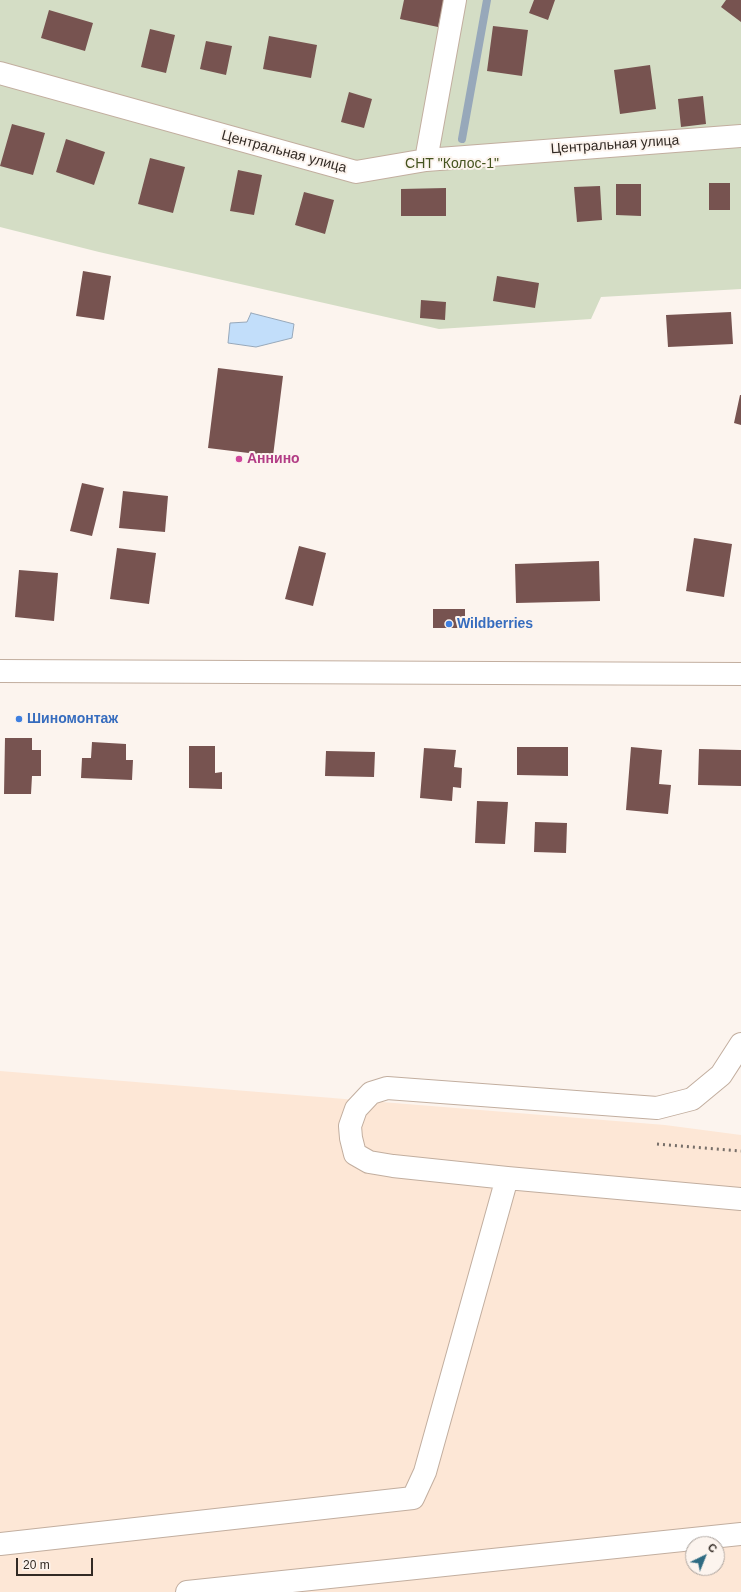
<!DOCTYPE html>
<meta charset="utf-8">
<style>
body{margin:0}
#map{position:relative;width:741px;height:1592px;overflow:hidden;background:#fcf4ee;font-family:Helvetica,sans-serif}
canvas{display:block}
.north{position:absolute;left:685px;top:1536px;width:40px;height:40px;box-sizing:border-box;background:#fcf4ee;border:1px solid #aba39d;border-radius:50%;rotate:43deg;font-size:11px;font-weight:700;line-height:16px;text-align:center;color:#322a24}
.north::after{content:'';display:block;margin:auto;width:14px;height:18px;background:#2e6b82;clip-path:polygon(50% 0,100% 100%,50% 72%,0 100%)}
.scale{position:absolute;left:16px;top:1558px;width:77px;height:18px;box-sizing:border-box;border:2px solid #322a24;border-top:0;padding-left:5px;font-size:12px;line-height:14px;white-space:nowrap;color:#322a24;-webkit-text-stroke:3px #fcf4ee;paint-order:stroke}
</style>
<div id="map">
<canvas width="741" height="1592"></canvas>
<div class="north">С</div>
<div class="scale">20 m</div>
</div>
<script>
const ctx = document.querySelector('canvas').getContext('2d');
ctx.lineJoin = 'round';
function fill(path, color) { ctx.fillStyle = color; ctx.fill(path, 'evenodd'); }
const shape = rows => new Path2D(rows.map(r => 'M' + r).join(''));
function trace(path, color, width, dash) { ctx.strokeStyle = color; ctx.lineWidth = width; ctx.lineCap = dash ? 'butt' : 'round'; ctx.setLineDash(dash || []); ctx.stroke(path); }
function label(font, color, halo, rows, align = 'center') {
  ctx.font = font + ' Helvetica,sans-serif'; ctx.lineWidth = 4; ctx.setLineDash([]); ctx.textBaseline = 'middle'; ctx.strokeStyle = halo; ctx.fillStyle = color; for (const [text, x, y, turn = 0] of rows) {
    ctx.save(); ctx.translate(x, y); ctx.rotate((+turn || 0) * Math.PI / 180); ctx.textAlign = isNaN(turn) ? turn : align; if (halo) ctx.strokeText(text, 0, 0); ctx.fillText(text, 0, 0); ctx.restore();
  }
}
const built = shape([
 [0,1071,665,1125,741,1135,741,1592,0,1592],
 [693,1544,717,1544,717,1568,693,1568]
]);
const green = shape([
 [0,0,741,0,741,289,601,297,591,319,439,329,99,252,0,227]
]);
const water = shape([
 [251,313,294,324,292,338,256,347,228,343,230,323,247,322,251,313]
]);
const stream = shape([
 [462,139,487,0]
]);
const building = shape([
 [404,0,444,0,438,27,400,19],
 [534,0,555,0,548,20,529,13],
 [726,0,741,0,741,22,721,7],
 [49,10,93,23,85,51,41,38],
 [493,26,528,30,522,76,487,71],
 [150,29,175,35,166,73,141,67],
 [269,36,317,45,311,78,263,69],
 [206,41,232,46,226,75,200,69],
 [650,65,656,109,620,114,614,70],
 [349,92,372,99,364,128,341,122],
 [703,96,706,124,681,127,678,99],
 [12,124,45,133,33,175,0,166],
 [66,139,105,152,94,185,56,172],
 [150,158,185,167,173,213,138,204],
 [238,170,262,175,254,215,230,211],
 [709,183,730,183,730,210,709,210],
 [616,184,641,184,641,216,616,215],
 [600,186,602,220,577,222,574,187],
 [446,188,446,216,401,216,401,189],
 [304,192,334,200,325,234,295,225],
 [83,271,111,276,104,320,76,316],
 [497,276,539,283,535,308,493,301],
 [421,300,446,302,445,320,420,318],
 [731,312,733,344,668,347,666,315],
 [218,368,283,376,273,456,208,448],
 [740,395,741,395,741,425,734,423],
 [82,483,104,488,92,536,70,531],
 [123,491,168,496,165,532,119,528],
 [694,538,732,544,724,597,686,591],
 [299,546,326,553,313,606,285,599],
 [117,548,156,553,149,604,110,599],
 [599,561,600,601,516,603,515,564],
 [19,570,58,573,54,621,15,617],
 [433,609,465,609,465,628,433,628],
 [5,738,32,738,32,750,41,750,41,776,32,776,31,794,4,794],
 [92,742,126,744,126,760,133,760,132,780,81,778,82,758,91,758],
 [189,746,215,746,215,773,222,772,222,789,189,788],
 [517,747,568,747,568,776,517,775],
 [631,747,662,750,659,784,671,785,668,814,626,810],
 [424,748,456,750,454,767,462,768,461,788,453,787,452,801,420,798],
 [699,749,741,750,741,786,698,785],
 [326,751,375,752,374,777,325,776],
 [477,801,508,802,505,844,475,843],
 [535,822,567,823,566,853,534,852]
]);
const minor = shape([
 [0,73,356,172,426,160,741,136],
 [426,160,455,0],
 [741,1044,721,1075,692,1099,657,1108,387,1088,371,1093,356,1109,350,1126,351,1138,355,1154,369,1162,393,1166,507,1178,741,1199],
 [0,1544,413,1498,425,1472,507,1178],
 [187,1592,741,1534]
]);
const major = shape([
 [0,671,741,674]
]);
const rail = shape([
 [657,1144,741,1151]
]);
const markers = [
 [239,459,4,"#d1479c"],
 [449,624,4,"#3f7fe0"],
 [19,719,4,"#3f7fe0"]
];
const streetNames = [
 ["Центральная улица",615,145,-4],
 ["Центральная улица",284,152,15]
];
const parkNames = [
 ["СНТ \"Колос-1\"",452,164]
];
const hotelNames = [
 ["Аннино",247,459]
];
const shopNames = [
 ["Wildberries",457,624],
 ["Шиномонтаж",27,719]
];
fill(built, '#fde7d6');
fill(green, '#d4ddc5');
fill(water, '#c2defa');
trace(water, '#97a8ba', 1);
trace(stream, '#97a8ba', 8);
fill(building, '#775350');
trace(minor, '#c2ae9f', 24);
trace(major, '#c2ae9f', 24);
trace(minor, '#fff', 22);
trace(major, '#fff', 22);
trace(rail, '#776f69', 3, [2, 4]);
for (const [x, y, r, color] of markers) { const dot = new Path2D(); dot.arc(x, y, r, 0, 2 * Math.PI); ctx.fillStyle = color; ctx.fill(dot); trace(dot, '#fcf4ee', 1.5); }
label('14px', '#322a24', '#fcf4ee', streetNames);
label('14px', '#44531e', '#fcf4ee', parkNames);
label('bold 14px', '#b23c85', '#fcf4ee', hotelNames, 'left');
label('bold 14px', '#366cbe', '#fcf4ee', shopNames, 'left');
</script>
